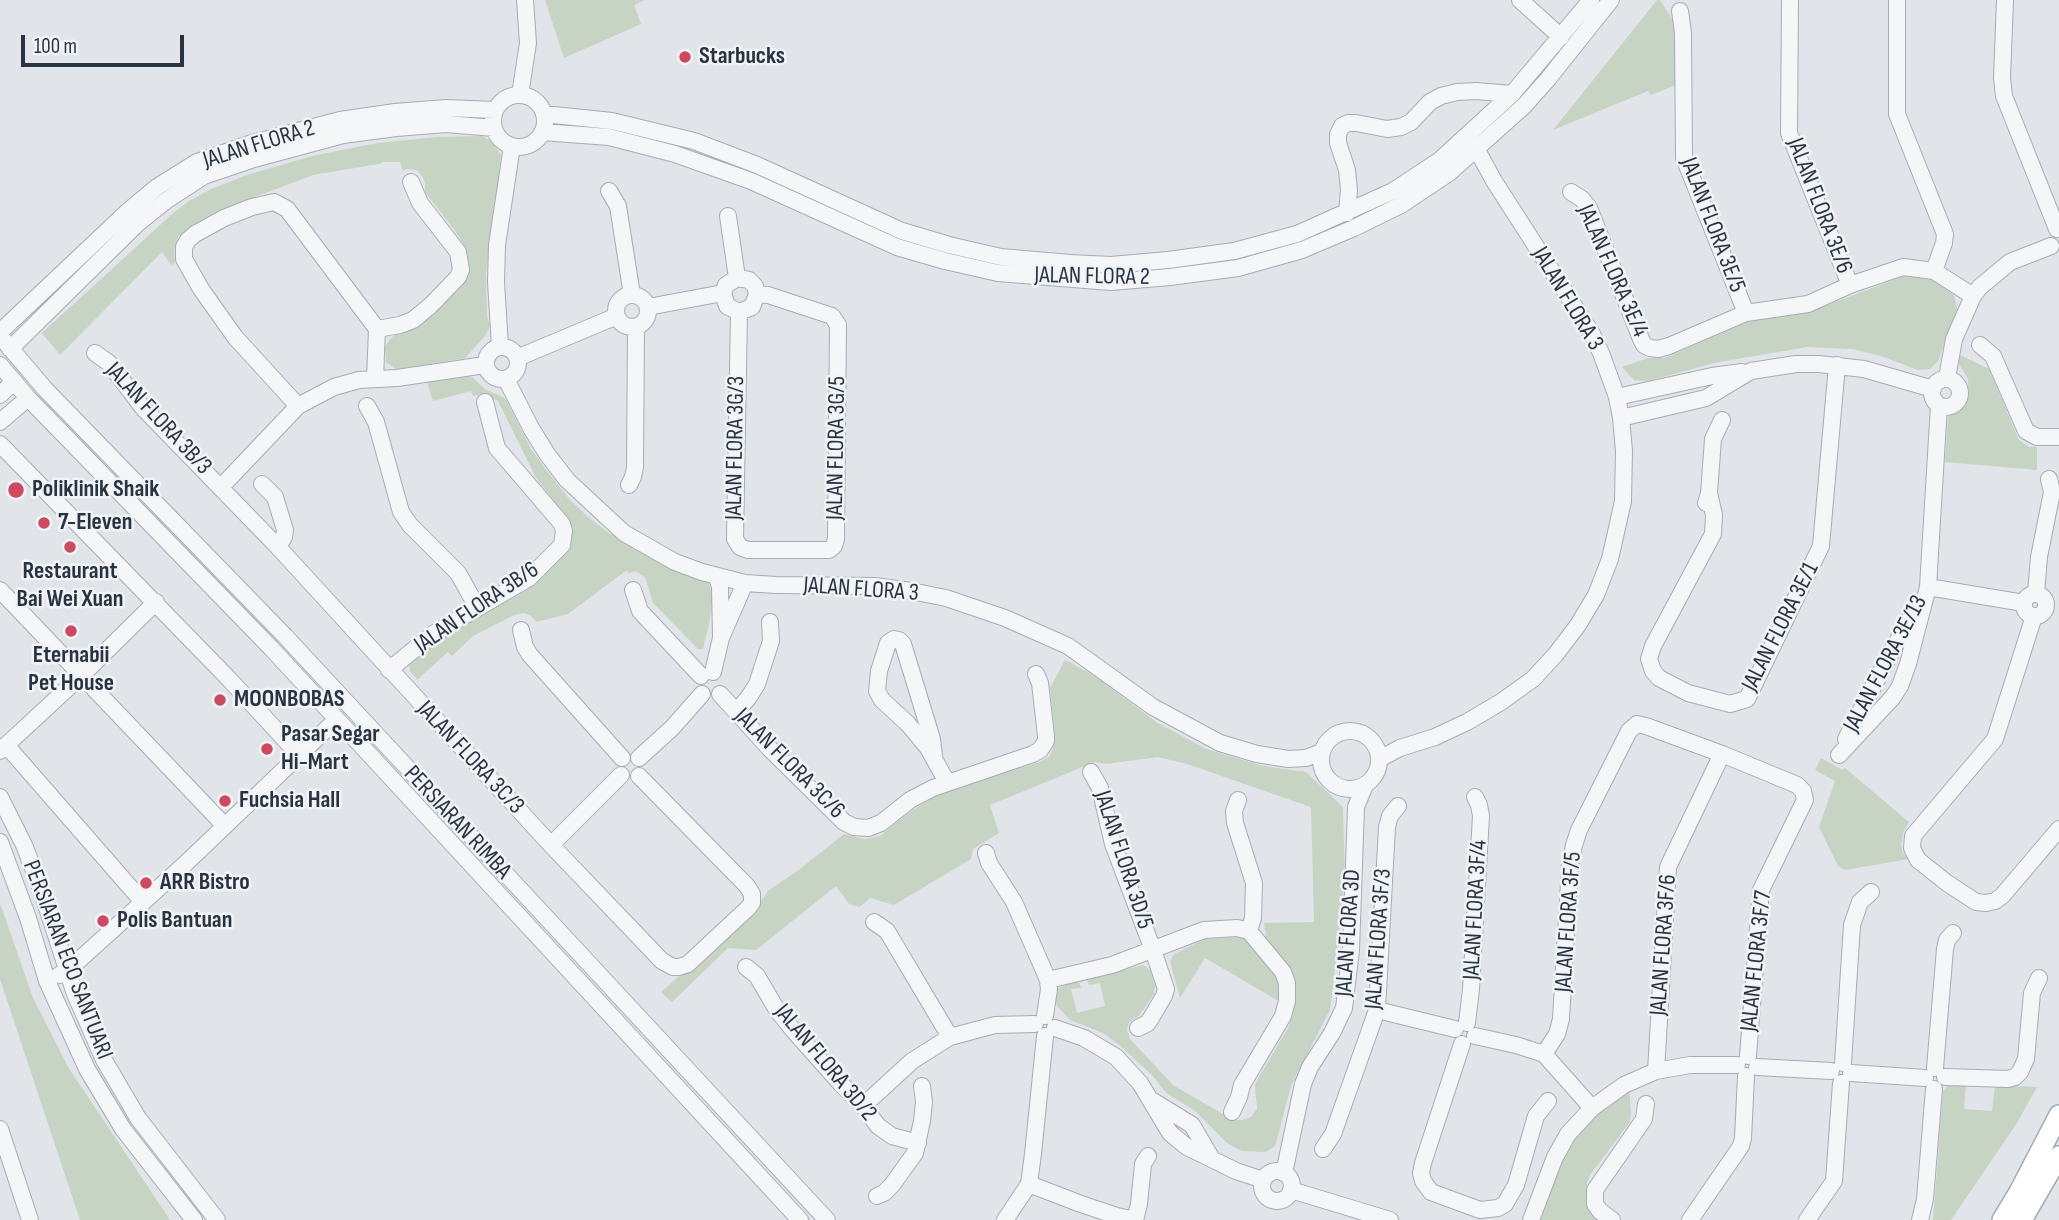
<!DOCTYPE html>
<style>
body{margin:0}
#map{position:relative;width:2059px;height:1220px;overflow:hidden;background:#e1e5ea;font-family:"Sofia Sans Condensed",sans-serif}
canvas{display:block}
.scale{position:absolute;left:21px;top:35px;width:163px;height:32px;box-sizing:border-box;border:4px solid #2a3341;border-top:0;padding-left:9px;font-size:21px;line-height:24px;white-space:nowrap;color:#2a3341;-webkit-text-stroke:5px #f1f4f7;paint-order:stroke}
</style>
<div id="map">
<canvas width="2059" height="1220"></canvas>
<div class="scale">100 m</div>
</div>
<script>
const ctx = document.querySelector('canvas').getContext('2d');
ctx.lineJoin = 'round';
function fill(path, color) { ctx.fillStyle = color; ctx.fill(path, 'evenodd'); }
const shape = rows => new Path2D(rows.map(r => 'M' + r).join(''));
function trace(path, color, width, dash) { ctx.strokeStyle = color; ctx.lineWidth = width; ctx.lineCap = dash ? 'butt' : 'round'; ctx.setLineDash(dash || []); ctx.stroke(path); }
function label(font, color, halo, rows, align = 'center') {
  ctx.font = font + ' "Sofia Sans Condensed",sans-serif'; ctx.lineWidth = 5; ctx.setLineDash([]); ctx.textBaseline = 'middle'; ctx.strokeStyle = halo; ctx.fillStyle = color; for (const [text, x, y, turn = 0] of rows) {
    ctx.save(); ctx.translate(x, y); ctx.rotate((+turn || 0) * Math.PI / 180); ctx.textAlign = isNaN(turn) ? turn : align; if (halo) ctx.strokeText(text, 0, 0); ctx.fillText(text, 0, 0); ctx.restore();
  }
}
const green = shape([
 [545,0,645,0,634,5,641,24,564,58],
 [1657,0,1660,0,1676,25,1676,85,1651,95,1648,91,1553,130],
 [482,136,491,141,501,155,486,273,487,316,490,326,485,336,465,358,402,369,396,369,386,362,385,346,394,335,419,327,461,287,469,270,467,250,456,232,425,192,425,182,422,176,417,170,406,169,403,171,400,162,383,162,379,164,313,175,213,213,178,237,174,250,175,263,171,265,162,252,60,355,42,333,171,215,189,201,211,189,247,175,312,156,378,143,437,137],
 [1904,276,1930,278,1954,295,1957,309,1938,361,1930,369,1918,370,1881,356,1853,349,1807,347,1714,363,1648,381,1634,380,1622,367,1648,358,1665,358,1750,321,1809,312],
 [1958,354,1989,369,2019,440,2029,447,2037,447,2037,470,1945,462,1948,416,1966,402,1969,396,1968,379,1959,364],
 [468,376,472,377,485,389,505,398,531,449,544,467,570,500,588,517,609,533,663,565,706,579,709,584,713,598,709,624,703,649,698,649,653,603,645,577,635,571,628,573,627,570,568,614,536,622,530,615,524,613,514,615,473,636,452,656,448,652,417,680,410,671,409,663,430,641,557,560,570,544,572,535,571,523,536,478,498,401,485,394,473,396,471,391,433,401,427,382],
 [1065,660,1095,676,1156,722,1206,749,1263,766,1306,772,1343,807,1345,883,1330,1010,1291,1086,1275,1146,1266,1152,1242,1151,1227,1143,1194,1110,1166,1093,1152,1075,1118,1044,1103,1033,1070,1020,1057,1006,1055,998,1057,989,1078,979,1081,988,1071,989,1077,1013,1105,1006,1100,983,1089,985,1087,980,1143,965,1150,970,1155,985,1154,994,1139,1016,1129,1022,1127,1029,1130,1039,1173,1085,1233,1120,1242,1120,1251,1117,1257,1109,1255,1087,1256,1082,1288,1028,1294,1010,1205,958,1180,998,1170,961,1174,954,1205,939,1266,936,1264,923,1314,922,1311,807,1187,764,1158,757,1106,764,1095,762,990,805,999,833,973,849,971,859,894,905,870,898,860,907,849,904,836,886,756,950,728,948,672,1002,661,992,744,919,759,904,769,890,800,869,844,834,865,839,880,836,911,811,948,789,1040,762,1049,757,1053,748,1055,734,1050,688],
 [1821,758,1842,770,1845,768,1909,822,1903,833,1901,845,1903,853,1909,859,1845,870,1838,866,1819,827,1835,781,1815,770],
 [0,903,33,998,68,1067,170,1220,80,1220,0,979],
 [1966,1083,1964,1109,1992,1111,1995,1085,2037,1087,2017,1123,1951,1220,1933,1220,1943,1092,1948,1084],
 [1629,1084,1631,1114,1630,1122,1590,1175,1587,1183,1587,1193,1608,1220,1539,1220,1560,1157,1579,1126]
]);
const minor = shape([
 [1520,0,1561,37],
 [1790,0,1789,133,1850,285],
 [1897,0,1897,114,1945,234,1944,243,1934,271],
 [2005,0,2002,78,2004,96,2057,229],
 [1680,11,1683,33,1684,158,1746,313],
 [520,95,528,43,525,0],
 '493 121a26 26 0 1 1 52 0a26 26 0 1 1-52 0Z',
 [544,114,612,121,694,141,757,165,902,231,949,245,1001,257,1070,263,1111,265,1168,260,1234,251,1297,234,1393,191,1440,160,1512,94,1591,0],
 [542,132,609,137,675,154,751,181,897,247,945,261,998,273,1111,282,1170,277,1238,268,1302,250,1354,228,1401,205,1449,173,1524,106,1548,79,1611,0],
 [609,191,618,206,632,295],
 [1571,192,1582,199,1589,208,1641,339,1644,345,1650,348,1658,349,1669,346,1746,313,1808,304,1850,285,1903,267,1934,271,1973,296],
 [1347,213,1349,190,1347,170,1338,143,1338,134,1342,126,1348,123,1356,123,1387,129,1401,127,1411,122,1430,102,1441,96,1457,92,1476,91,1512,94],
 [728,216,737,278],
 '616 311a16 16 0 1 1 32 0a16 16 0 1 1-32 0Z',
 [648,307,723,293,726,285,737,278,749,280,755,286,757,294,752,307,739,312,727,306,723,293],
 [739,312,735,539,740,547,748,550,829,550,834,546,836,539,838,325,832,316,768,295,757,294],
 [377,329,400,325,413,320,431,305,458,277,461,270,458,252,420,203,411,182],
 [0,332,127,212,157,187,197,162,249,144,340,120,395,112,446,108,495,110],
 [0,336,45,389,285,636,827,1220],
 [1980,345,1993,356,2026,431,2037,437,2059,437],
 '486 363a16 16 0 1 1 32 0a16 16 0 1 1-32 0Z',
 [500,347,496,282,497,245,512,146],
 [10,349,137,224,167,200,204,176,254,159,343,135,396,128,446,124,494,128],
 [95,353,109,363,143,408,278,547,551,845,662,961,673,967,679,967,688,964,748,908,752,903,752,894,747,886,639,776],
 [517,358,617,316],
 [0,365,28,398,271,648,800,1220],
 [1947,378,1954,339,1973,296,1980,287,2010,262,2051,246],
 '1932 393a14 14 0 1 1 28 0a14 14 0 1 1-28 0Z',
 [506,379,531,428,547,454,567,480,624,533,675,562,702,572,745,583,776,585,875,586,911,591,946,598,1005,618,1068,646,1153,707,1220,743,1257,754,1288,759,1306,758,1322,752],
 [0,395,14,381],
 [1617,397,1712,376,1742,372],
 [298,406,235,337,201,289,184,259,184,247,188,240,195,234,224,218,252,207,274,202,287,209,377,329,375,379],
 [367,406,376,422,401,512,410,525,458,573,477,607],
 [1621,418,1706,398,1751,371,1796,364,1819,364,1864,369,1933,389],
 [0,422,28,398],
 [0,444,229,679,300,756],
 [262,484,275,497,285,530,284,537,278,547],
 [629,485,633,477,635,467,636,327],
 [221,487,298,406,334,387,359,380,397,378,485,365],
 [1709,493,1714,515,1713,534,1653,646,1649,659,1653,671,1659,678,1688,693,1730,704,1747,699,1821,546,1837,365],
 [1706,503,1709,493,1713,439,1722,420],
 [717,577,720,587,721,636],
 [1928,587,2024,603],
 [0,590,225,826],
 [633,590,640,611,701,676],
 [2036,593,2039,557,2052,492,2049,479],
 '2024 605a11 11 0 1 1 22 0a11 11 0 1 1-22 0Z',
 [2034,616,1995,739,1913,836,1912,848,1918,860,1947,883,1976,902,1986,903,1995,901,2002,896,2059,829],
 [521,630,525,647,530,655,622,758],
 [389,670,433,634,529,578,562,545,564,531,562,524,497,448,485,402],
 [713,672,721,638,745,583],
 [720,694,769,748,844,822,854,827,868,828,881,823,910,800,933,788,1033,754,1040,750,1046,741,1046,736,1040,683,1036,674],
 [736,712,749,697,757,684,771,641,770,622],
 '1321 760a29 29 0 1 1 58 0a29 29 0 1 1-58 0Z',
 [1846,739,1887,660,1916,607],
 [6,745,143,902],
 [0,751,82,675,156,602],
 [1839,755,1893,697,1900,686,1908,664,1928,587,1939,405],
 [934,756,932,739,903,644,899,640,894,639,888,643,879,671,877,691,882,700,908,724,928,748,947,782],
 [639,758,672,728,702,694],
 [1379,759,1400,748,1435,737,1467,722,1501,702,1533,679,1556,654,1578,625,1596,595,1610,559,1623,501,1624,451,1621,418,1617,397,1601,353,1591,332,1494,181,1477,150,1470,142],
 [1091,772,1100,788,1113,844,1153,950,1166,989,1164,996,1148,1023,1138,1028],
 [0,797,24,845,40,886,75,994,104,1060,138,1118,217,1220],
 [1238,800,1234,811,1235,823,1254,883,1253,918,1249,931],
 [0,842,28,918,47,981,87,1069,123,1129,194,1220],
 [551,845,621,775],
 [986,853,989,863,1014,902,1048,980],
 [874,922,887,931,950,1037],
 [746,967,757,976,777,1010,793,1030,841,1084,863,1106,878,1126,892,1136,918,1143],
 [59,975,67,971,184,865,337,719],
 [1377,1010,1455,1029],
 [1045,1016,1049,989,1048,980,1112,965,1204,930,1237,928,1249,931],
 [1467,1023,1471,989,1481,816,1479,805,1475,797],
 [1055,1028,1084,1038,1116,1057,1140,1083,1170,1133,1187,1147,1236,1171,1263,1180],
 [1475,1036,1516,1045,1544,1054,1592,1108],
 [1462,1044,1423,1163,1421,1173,1423,1181,1431,1192,1480,1210,1498,1208,1505,1204,1516,1185,1536,1116,1548,1101],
 [1544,1054,1557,1034,1561,1019,1570,865,1574,845,1579,830,1629,731,1637,724,1646,726,1722,754],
 [1843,1063,1852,925,1860,902,1871,892],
 [1757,1067,1831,1071],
 [1935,1068,1945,949,1947,940,1953,933],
 [1656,1071,1668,867,1722,754,1797,785,1803,791,1805,800,1761,890,1748,1056],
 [1851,1073,1925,1078],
 [1945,1077,2008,1079,2015,1077,2020,1072,2026,1059,2032,993,2039,978],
 [1153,1101,1192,1125,1212,1159],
 [863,1106,912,1061,950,1037,995,1025,1035,1024],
 [1232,1112,1239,1097,1242,1085,1283,1016,1287,1001,1287,983,1283,972,1249,931],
 [0,1129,30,1220],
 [1323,1149,1333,1134,1377,1010,1387,827,1390,816,1398,806],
 '1262 1186a15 15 0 1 1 30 0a15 15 0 1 1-30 0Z',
 [1284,1173,1303,1084,1310,1067,1332,1033,1344,1008,1351,950,1356,807,1365,785],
 [1029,1184,1081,1204,1117,1216,1135,1220],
 [1291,1190,1390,1220],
 [877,1196,884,1193,892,1185,915,1153,922,1121,924,1102,922,1086],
 [1005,1220,1029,1184,1033,1154,1045,1036],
 [1135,1220,1139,1204,1143,1164,1148,1156],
 [1531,1220,1555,1157,1568,1134,1592,1108,1624,1085,1656,1071,1690,1065,1737,1065],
 [1612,1220,1600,1211,1595,1204,1595,1190,1644,1119,1646,1104],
 [1690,1220,1741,1146,1743,1138,1746,1076],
 [1807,1220,1834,1181,1841,1083],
 [1920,1220,1925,1199,1934,1089]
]);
const major = shape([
 [2002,1220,2019,1192,2059,1115],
 [2022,1220,2059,1156]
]);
const markers = [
 [685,57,7,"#cc495f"],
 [16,490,9,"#cc495f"],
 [44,523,7,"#cc495f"],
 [70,547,7,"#cc495f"],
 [71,631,7,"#cc495f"],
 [220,700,7,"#cc495f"],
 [267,749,7,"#cc495f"],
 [225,801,7,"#cc495f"],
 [146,883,7,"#cc495f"],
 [103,921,7,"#cc495f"]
];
const poiNames = [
 ["Starbucks",699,57],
 ["Poliklinik Shaik",32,490],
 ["7-Eleven",58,523],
 ["Restaurant",70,572,"center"],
 ["Bai Wei Xuan",70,600,"center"],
 ["Eternabii",71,656,"center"],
 ["Pet House",71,684,"center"],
 ["MOONBOBAS",234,700],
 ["Pasar Segar",281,735],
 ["Hi-Mart",281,763],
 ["Fuchsia Hall",239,801],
 ["ARR Bistro",160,883],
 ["Polis Bantuan",117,921]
];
const streetNames = [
 ["JALAN FLORA 2",259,145,-17],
 ["JALAN FLORA 3E/6",1819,206,69],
 ["JALAN FLORA 3E/5",1712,225,69],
 ["JALAN FLORA 3E/4",1612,271,66],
 ["JALAN FLORA 2",1092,277,1],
 ["JALAN FLORA 3",1567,299,59],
 ["JALAN FLORA 3B/3",158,419,47],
 ["JALAN FLORA 3G/3",736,448,-89],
 ["JALAN FLORA 3G/5",837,448,-89],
 ["JALAN FLORA 3",861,590,4],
 ["JALAN FLORA 3B/6",477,608,-34],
 ["JALAN FLORA 3E/1",1781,627,-63],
 ["JALAN FLORA 3E/13",1886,664,-62],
 ["JALAN FLORA 3C/3",470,758,47],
 ["JALAN FLORA 3C/6",789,764,45],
 ["PERSIARAN RIMBA",457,823,47],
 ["JALAN FLORA 3D/5",1123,860,72],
 ["JALAN FLORA 3F/4",1476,910,-87],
 ["JALAN FLORA 3F/5",1569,922,-86],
 ["JALAN FLORA 3D",1349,933,-86],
 ["JALAN FLORA 3F/3",1379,939,-86],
 ["JALAN FLORA 3F/6",1664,945,-86],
 ["PERSIARAN ECO SANTUARI",67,960,69],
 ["JALAN FLORA 3F/7",1757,961,-84],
 ["JALAN FLORA 3D/2",825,1063,50]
];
fill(green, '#c7d3c3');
trace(minor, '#a6acb4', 18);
trace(major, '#a1a9b5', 22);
trace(minor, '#f4f6f8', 16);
trace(major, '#fff', 19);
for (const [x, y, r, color] of markers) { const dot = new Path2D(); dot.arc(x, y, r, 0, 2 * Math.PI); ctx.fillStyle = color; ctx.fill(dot); trace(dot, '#f1f4f7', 2.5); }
label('bold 24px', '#2a3341', '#f1f4f7', poiNames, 'left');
label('24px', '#2a3341', '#f1f4f7', streetNames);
</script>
